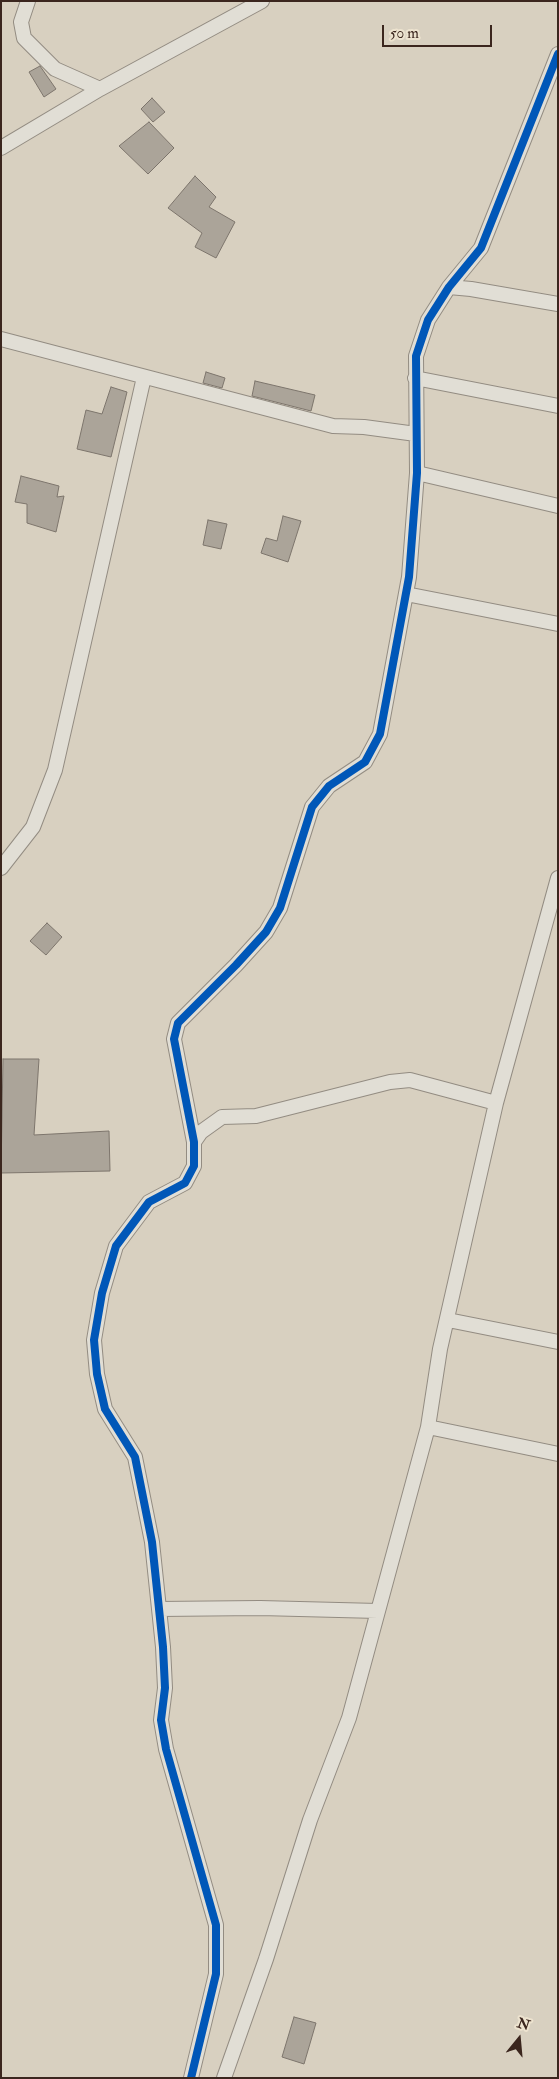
<!DOCTYPE html>
<style>
body{margin:0}
#map{position:relative;width:559px;height:2079px;overflow:hidden;background:#d8d0c0;font-family:"IM FELL Double Pica",serif}
canvas{display:block}
.frame{position:absolute;inset:0;border:2px solid #3b261e;pointer-events:none}
.north{position:absolute;left:494px;top:2014px;width:50px;height:50px;-webkit-text-stroke:4px #ede3cf;paint-order:stroke;rotate:17deg;font-size:14px;font-weight:700;line-height:20px;text-align:center;color:#3b261e}
.north::after{content:'';display:block;margin:auto;width:18px;height:22px;background:#3b261e;clip-path:polygon(50% 0,100% 100%,50% 72%,0 100%)}
.scale{position:absolute;left:382px;top:25px;width:110px;height:22px;box-sizing:border-box;border:2px solid #3b261e;border-top:0;padding-left:6px;font-size:15px;line-height:18px;white-space:nowrap;color:#3b261e;-webkit-text-stroke:4px #ede3cf;paint-order:stroke}
</style>
<div id="map">
<canvas width="559" height="2079"></canvas>
<div class="frame"></div>
<div class="north">N</div>
<div class="scale">50 m</div>
</div>
<script>
const ctx = document.querySelector('canvas').getContext('2d');
ctx.lineJoin = 'round';
function fill(path, color) { ctx.fillStyle = color; ctx.fill(path, 'evenodd'); }
const shape = rows => new Path2D(rows.map(r => 'M' + r).join(''));
function trace(path, color, width, dash) { ctx.strokeStyle = color; ctx.lineWidth = width; ctx.lineCap = dash ? 'butt' : 'round'; ctx.setLineDash(dash || []); ctx.stroke(path); }
const building = shape([
 [40,66,56,89,44,97,29,72,40,66],
 [152,98,165,112,153,122,141,109,152,98],
 [149,122,174,148,148,174,119,146,149,122],
 [195,176,216,197,209,207,235,222,216,258,195,247,202,233,168,208,195,176],
 [206,372,225,378,222,388,203,383,206,372],
 [255,381,315,395,311,411,252,396,255,381],
 [111,387,127,392,111,457,77,449,86,410,102,414,111,387],
 [21,476,59,486,57,497,64,496,56,532,27,523,27,504,15,502,21,476],
 [283,516,301,521,288,562,261,553,266,538,277,541,283,516],
 [208,520,227,524,221,549,203,545,208,520],
 [47,923,62,937,46,955,30,941,47,923],
 [3,1059,39,1059,34,1135,109,1131,110,1171,1,1173,3,1059],
 [294,2017,316,2023,304,2064,282,2057,294,2017]
]);
const minor = shape([
 [28,1,21,22,24,38,55,69,100,89],
 [1,148,100,89,262,1],
 [449,287,471,289,558,304],
 [1,339,333,426,364,427,416,434],
 [415,378,558,406],
 [417,473,558,506],
 [406,594,558,624],
 [1,868,33,827,55,770,144,377],
 [194,1142,201,1132,222,1117,256,1116,390,1082,410,1080,496,1103],
 [448,1320,558,1342],
 [428,1427,558,1454],
 [159,1609,260,1608,378,1611],
 [191,2078,216,1974,216,1925,166,1749,161,1720,165,1688,163,1647,152,1542,135,1457,105,1409,97,1374,94,1340,102,1293,116,1246,149,1202,185,1183,194,1166,194,1142,174,1039,178,1023,236,965,266,932,280,908,312,807,329,786,365,762,380,734,409,577,417,473,416,356,428,320,449,287,481,248,558,54],
 [224,2078,266,1959,310,1820,349,1718,428,1427,440,1349,496,1103,558,878]
]);
const cycleway = shape([
 [191,2078,216,1974,216,1925,166,1749,161,1720,165,1688,163,1647,152,1542,135,1457,105,1409,97,1374,94,1340,102,1293,116,1246,149,1202,185,1183,194,1166,194,1142,174,1039,178,1023,236,965,266,932,280,908,312,807,329,786,365,762,380,734,409,577,417,473,416,356,428,320,449,287,481,248,558,54]
]);
fill(building, '#aba499');
trace(building, '#7d756c', 1);
trace(minor, '#938c82', 16);
trace(minor, '#e1ded5', 14);
trace(cycleway, '#0057b8', 8);
</script>
